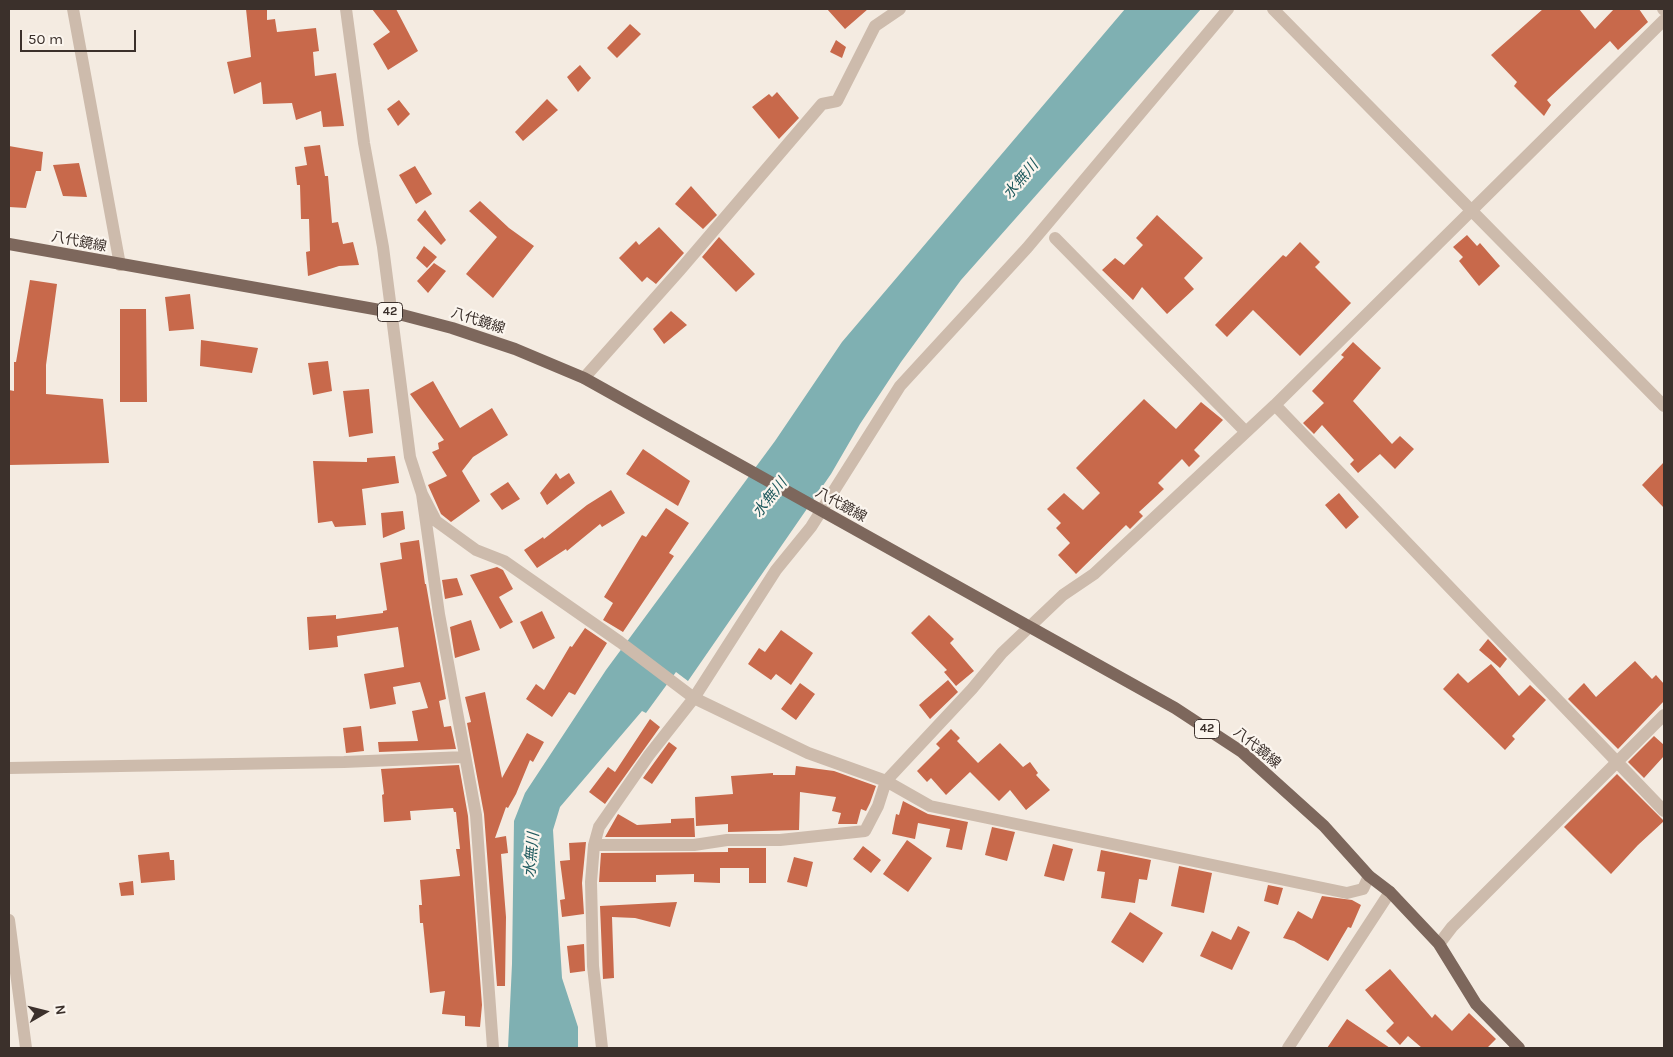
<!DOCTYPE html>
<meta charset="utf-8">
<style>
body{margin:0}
#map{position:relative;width:1673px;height:1057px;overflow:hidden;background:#f4ebe1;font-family:Karla,sans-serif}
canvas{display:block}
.frame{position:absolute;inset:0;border:10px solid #3b302b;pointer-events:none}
.north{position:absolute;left:20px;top:987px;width:50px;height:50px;-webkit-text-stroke:4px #fbf5ee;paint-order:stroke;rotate:82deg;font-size:14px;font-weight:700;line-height:20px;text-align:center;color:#3b302b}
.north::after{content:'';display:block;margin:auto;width:18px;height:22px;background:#3b302b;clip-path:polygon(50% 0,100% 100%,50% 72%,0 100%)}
.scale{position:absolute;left:20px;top:30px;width:116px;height:22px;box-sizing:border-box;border:2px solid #3b302b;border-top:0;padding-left:6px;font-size:15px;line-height:18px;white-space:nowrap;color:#3b302b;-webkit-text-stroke:4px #fbf5ee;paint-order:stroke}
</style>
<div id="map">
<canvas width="1673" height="1057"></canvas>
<div class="frame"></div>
<div class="north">N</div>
<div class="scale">50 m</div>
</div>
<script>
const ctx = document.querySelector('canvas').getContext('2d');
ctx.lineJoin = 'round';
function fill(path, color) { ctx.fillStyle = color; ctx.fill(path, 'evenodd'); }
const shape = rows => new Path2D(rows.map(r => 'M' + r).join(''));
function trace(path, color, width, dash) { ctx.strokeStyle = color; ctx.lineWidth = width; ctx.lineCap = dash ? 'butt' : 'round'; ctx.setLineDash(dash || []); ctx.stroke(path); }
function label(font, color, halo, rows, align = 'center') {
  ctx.font = font + ' Karla,"Noto Sans JP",sans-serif'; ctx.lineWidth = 4.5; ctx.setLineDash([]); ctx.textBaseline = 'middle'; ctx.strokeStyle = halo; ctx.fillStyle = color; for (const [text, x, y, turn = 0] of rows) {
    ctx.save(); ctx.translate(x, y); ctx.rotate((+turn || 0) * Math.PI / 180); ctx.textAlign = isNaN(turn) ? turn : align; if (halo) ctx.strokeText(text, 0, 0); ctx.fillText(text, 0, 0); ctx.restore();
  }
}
const water = shape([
 [1125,9,1201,9,961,280,901,362,860,424,831,474,688,681,676,672,646,713,642,711,560,807,553,830,562,978,578,1027,578,1048,508,1048,512,964,514,821,525,793,606,670,775,441,842,342]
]);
const building = shape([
 [246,9,267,9,267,20,275,19,277,32,316,28,319,51,313,52,315,76,336,73,344,126,323,127,321,111,296,120,292,103,263,104,261,82,234,94,227,62,251,57],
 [372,9,396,9,418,51,388,70,373,44,390,32],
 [827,9,868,9,845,29],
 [1543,9,1579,9,1595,29,1614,9,1639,9,1648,22,1618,50,1610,41,1547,100,1551,105,1544,116,1514,86,1517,82,1491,55],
 [630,24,641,34,617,58,607,48],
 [836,40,846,47,842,58,830,52],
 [580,65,591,78,578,92,567,77],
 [777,92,799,118,779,139,752,107,769,94,772,97],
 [547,99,558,110,523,141,515,132],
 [399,100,410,114,398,126,387,109],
 [320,145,325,176,328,176,332,223,338,222,343,244,353,242,359,265,339,266,308,276,306,252,310,251,309,219,301,219,300,185,297,185,295,167,307,165,304,147],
 [9,146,43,152,41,171,36,171,26,208,9,207],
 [79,163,87,197,63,196,53,165],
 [415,166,432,194,416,204,399,175],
 [691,186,717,215,703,229,675,204],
 [480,201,509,228,534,246,493,298,466,274,497,237,469,211],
 [425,210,446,240,441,245,417,220],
 [1157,215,1203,258,1184,278,1194,289,1167,314,1142,287,1133,300,1102,270,1115,258,1124,265,1143,245,1136,238],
 [659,227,684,253,656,284,647,277,642,282,619,258,636,241,639,245],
 [1467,235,1477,246,1480,243,1500,266,1479,286,1459,261,1463,257,1453,247],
 [719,237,755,274,736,292,702,257],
 [1300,242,1320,262,1315,267,1351,303,1300,356,1253,310,1227,337,1215,325,1283,255,1286,257],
 [424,246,437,257,427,268,416,258],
 [434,263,446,271,428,293,417,281],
 [30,280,57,284,46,365,46,394,103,399,109,463,9,465,9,390,14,391,14,362,16,362],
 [190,294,194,329,169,331,165,297],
 [120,309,146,309,147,402,120,402],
 [671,311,687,325,664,344,653,329],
 [201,340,258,348,252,373,200,366],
 [1353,342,1381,368,1353,401,1392,444,1400,436,1414,449,1395,469,1380,454,1358,473,1350,464,1354,460,1322,425,1314,434,1303,423,1324,403,1312,391,1344,357,1341,355],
 [328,361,332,391,313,395,308,363],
 [433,381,460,428,492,408,508,435,473,457,462,471,480,501,451,522,441,514,428,485,447,476,432,452,439,449,438,443,444,440,410,394],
 [369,389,373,433,349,437,343,391],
 [1144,399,1176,429,1201,402,1223,420,1194,450,1200,456,1189,467,1182,459,1158,483,1164,489,1139,512,1143,516,1130,529,1126,525,1076,574,1058,555,1070,543,1056,528,1061,523,1047,509,1064,493,1083,510,1100,493,1076,468],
 [643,449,690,481,678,506,626,474],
 [395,456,399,483,362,489,366,525,335,527,332,521,318,523,313,461,367,462,367,458],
 [1664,462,1664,508,1642,485],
 [556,473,560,479,569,473,575,483,547,505,540,493],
 [508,482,520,499,502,510,490,494],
 [611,490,625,513,602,527,600,524,567,551,566,549,537,568,524,550,543,537,544,539,587,505],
 [1339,493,1359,517,1346,529,1325,505],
 [666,508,689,523,669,553,674,556,623,632,603,620,613,603,604,597,642,535,646,537],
 [403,511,405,529,383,538,381,513],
 [419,540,425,584,426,584,446,699,439,701,444,727,451,726,456,749,379,752,378,742,418,741,412,711,428,708,420,682,393,687,396,704,370,709,364,674,404,667,398,627,337,636,338,647,309,650,307,617,336,615,336,619,383,613,383,611,387,610,380,563,402,559,400,543],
 [497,567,503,570,513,589,499,597,513,622,500,629,470,575],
 [457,578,463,595,445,599,442,580],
 [542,611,555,638,533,649,520,622],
 [929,615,954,639,950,643,974,671,956,686,944,672,947,670,911,633],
 [471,620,480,650,455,658,450,627],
 [585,628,607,643,575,695,569,692,552,717,526,699,536,684,544,690,570,646,572,647],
 [781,630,813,653,791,685,776,674,771,680,748,664,759,648,765,652],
 [1488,639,1507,659,1500,668,1479,650],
 [1635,661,1652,679,1656,675,1664,684,1664,701,1618,749,1568,699,1584,683,1596,697],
 [1491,664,1519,696,1530,685,1546,700,1512,736,1515,739,1505,750,1443,689,1458,673,1468,683],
 [948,680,958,692,930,719,919,705],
 [800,683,815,694,796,720,781,709],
 [485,692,502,778,527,733,544,742,533,762,530,760,516,794,508,808,506,807,495,838,506,836,508,853,501,854,506,917,505,986,497,986,484,814,467,723,471,722,465,697],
 [650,719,660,727,605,804,589,792,608,767,615,772],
 [361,726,364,751,346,753,343,728],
 [951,729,960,738,957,741,978,763,1000,743,1023,767,1030,762,1038,773,1036,775,1050,790,1026,810,1010,790,999,801,970,772,946,795,931,778,927,782,917,771,940,748,936,744],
 [1654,736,1664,745,1664,756,1644,778,1628,762],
 [669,742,677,748,652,784,643,778],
 [459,765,468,816,482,1005,480,1027,465,1026,465,1016,442,1014,445,991,430,993,423,923,420,923,419,905,422,905,420,880,460,876,456,849,460,849,456,812,454,812,453,808,410,811,411,820,384,822,382,795,384,794,381,769],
 [796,766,834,771,876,786,870,803,866,811,861,809,857,824,838,824,841,813,832,811,836,797,800,792,799,830,728,832,728,824,696,826,695,797,733,794,731,776,773,773,773,775,795,775],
 [1617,774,1664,821,1638,845,1611,874,1564,827],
 [903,801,928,814,968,822,962,850,946,847,950,829,918,823,915,839,892,834,896,814,899,815],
 [618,814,637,825,671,823,671,819,694,818,695,837,605,837],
 [992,827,1015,832,1007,861,985,855],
 [907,840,932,858,908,892,883,874],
 [586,842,582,883,584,914,562,917,560,900,565,899,560,861,570,860,569,843],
 [1053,844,1073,849,1064,881,1044,876],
 [863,846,881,860,871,873,853,859],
 [728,848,766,848,766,883,749,883,749,868,720,868,720,883,694,882,694,874,656,875,656,882,599,882,601,853,728,852],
 [1101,850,1151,860,1147,880,1139,879,1135,903,1101,898,1105,872,1097,871],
 [169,852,170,860,174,860,175,880,141,883,138,855],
 [794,857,813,862,807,887,787,882],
 [1179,866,1212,873,1204,913,1171,906],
 [133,881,134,895,121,896,119,883],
 [1268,885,1283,888,1278,905,1264,901],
 [1322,896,1352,900,1361,905,1351,928,1348,927,1328,961,1294,941,1283,938,1298,911,1312,919],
 [677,902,670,927,635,918,612,917,614,978,603,979,600,906],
 [1130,912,1163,933,1143,963,1111,942],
 [1238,926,1250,932,1232,970,1200,956,1212,931,1231,940],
 [584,944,585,971,570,973,567,946],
 [1390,969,1432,1018,1435,1014,1452,1031,1469,1013,1496,1039,1487,1048,1422,1048,1408,1036,1400,1045,1386,1031,1394,1023,1365,990],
 [1347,1019,1390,1048,1327,1048]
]);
const minor = shape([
 [73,9,120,265],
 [346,9,364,143,383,247,410,457,422,494,439,614,476,815,493,1048],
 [1273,9,1664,406],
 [1663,9,1664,10],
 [1055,238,1245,431],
 [584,378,680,270,822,104,837,101,875,26,900,9],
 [1275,405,1664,811],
 [422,494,436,521,476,550,504,561,620,642,694,698,808,753,886,781,930,806,1347,893,1363,889,1369,876],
 [9,768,344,762,465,757],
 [594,845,694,845,727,840,780,840,865,831,878,806,886,781,972,689,1002,653,1063,595,1094,574,1275,405,1664,20],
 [9,920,26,1048],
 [1439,944,1452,927,1664,715],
 [602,1048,593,966,591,882,594,845,599,827,649,755,694,698,776,570,811,527,900,386,1027,248,1228,9],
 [1288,1048,1390,892]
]);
const major = shape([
 [9,244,391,312,452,328,515,349,584,378,1175,708,1242,752,1324,826,1369,876,1390,892,1439,944,1476,1004,1519,1048]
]);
const shields = [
 [390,312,25],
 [1207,729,25]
];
const shieldNames = [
 ["42",390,312],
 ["42",1207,729]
];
const streetNames = [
 ["八代鏡線",79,242,11],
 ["八代鏡線",478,321,18],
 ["八代鏡線",841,505,29],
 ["八代鏡線",1257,748,39]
];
const waterNames = [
 ["水無川",1021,180,-50],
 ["水無川",770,498,-52],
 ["水無川",532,855,-85]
];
fill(water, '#7fb0b2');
fill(building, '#c8694b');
trace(minor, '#cdbbac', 12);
trace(major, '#7d675c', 12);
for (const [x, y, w] of shields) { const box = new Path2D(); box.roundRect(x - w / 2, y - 9.5, w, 19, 4); ctx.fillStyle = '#fbf5ee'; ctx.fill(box); trace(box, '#3b302b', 1); }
label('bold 12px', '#3b302b', null, shieldNames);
label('14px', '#3b302b', '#fbf5ee', streetNames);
label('italic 15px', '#1f5a5e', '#fbf5ee', waterNames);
</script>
